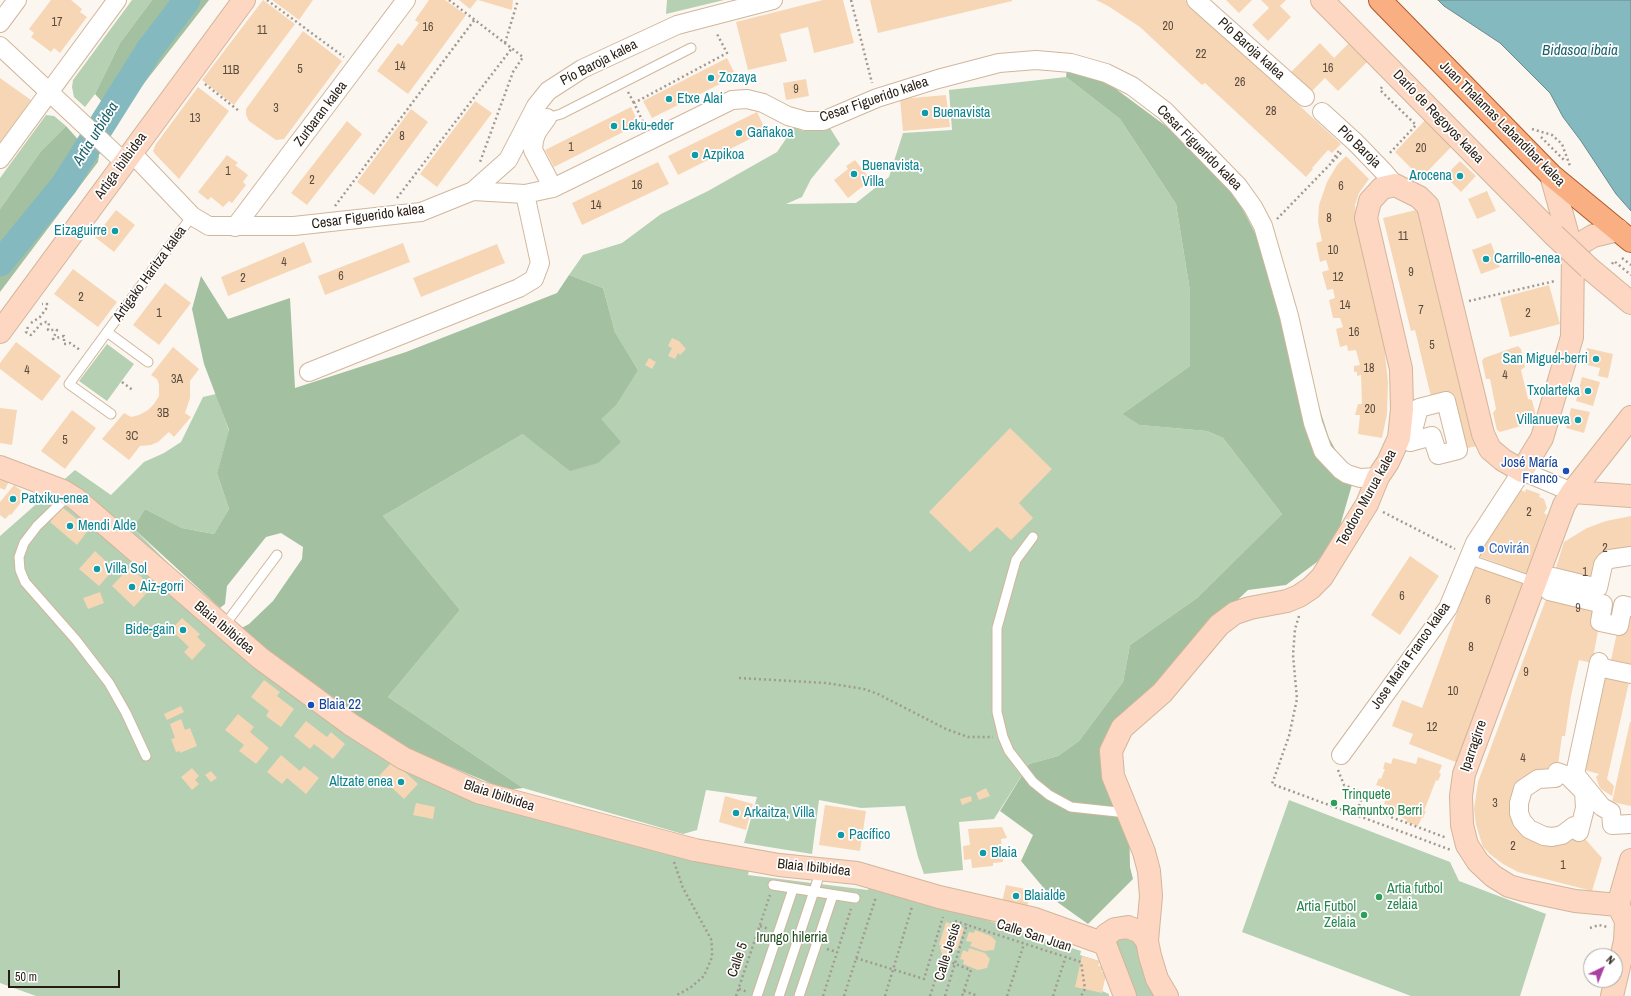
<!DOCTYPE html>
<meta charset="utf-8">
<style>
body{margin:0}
#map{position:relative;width:1631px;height:996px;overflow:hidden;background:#fcf6f0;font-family:"Archivo Narrow",sans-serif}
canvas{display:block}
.north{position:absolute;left:1583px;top:948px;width:40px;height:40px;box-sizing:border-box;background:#fff;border:1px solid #a9a5a1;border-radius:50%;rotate:43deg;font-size:11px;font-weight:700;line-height:16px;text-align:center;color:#271d13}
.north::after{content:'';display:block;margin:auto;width:14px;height:18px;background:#a940a2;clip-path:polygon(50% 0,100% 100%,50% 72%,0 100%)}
.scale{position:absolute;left:8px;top:970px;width:112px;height:18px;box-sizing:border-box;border:2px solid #271d13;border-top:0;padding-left:5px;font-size:12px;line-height:14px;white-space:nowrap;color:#271d13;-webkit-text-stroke:3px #fff;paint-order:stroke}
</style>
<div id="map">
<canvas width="1631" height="996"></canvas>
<div class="north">N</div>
<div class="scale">50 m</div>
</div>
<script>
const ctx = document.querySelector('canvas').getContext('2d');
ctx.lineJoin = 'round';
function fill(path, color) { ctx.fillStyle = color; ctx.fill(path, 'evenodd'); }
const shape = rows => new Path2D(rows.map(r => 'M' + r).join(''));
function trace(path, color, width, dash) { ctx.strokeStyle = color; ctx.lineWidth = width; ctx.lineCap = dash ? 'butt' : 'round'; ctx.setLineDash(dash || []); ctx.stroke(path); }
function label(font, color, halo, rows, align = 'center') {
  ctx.font = font + ' "Archivo Narrow",sans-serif'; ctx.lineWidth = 3.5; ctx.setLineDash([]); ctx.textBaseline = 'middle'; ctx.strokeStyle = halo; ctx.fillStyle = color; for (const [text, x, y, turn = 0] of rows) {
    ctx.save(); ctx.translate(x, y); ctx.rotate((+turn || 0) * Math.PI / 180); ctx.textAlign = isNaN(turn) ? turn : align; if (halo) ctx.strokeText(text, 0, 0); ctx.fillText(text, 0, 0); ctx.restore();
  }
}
const green = shape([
 [132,0,152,0,120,43,95,94,85,107,74,97,72,87,73,80],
 [667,0,724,0,666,14],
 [1066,77,1120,119,1176,204,1190,291,1190,366,1122,414,1141,425,1207,431,1223,438,1282,514,1197,598,1130,645,1123,682,1079,741,1058,756,1029,764,994,819,959,822,963,870,924,874,918,857,905,806,861,808,819,800,812,854,744,843,757,797,706,790,697,830,683,834,523,788,388,697,460,610,383,516,523,434,638,370,615,332,603,288,569,275,583,255,622,243,661,214,708,191,777,152,794,127,803,131,830,128,840,144,811,179,802,197,786,204,856,203,889,177,903,133,952,130,949,90],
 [46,115,54,116,66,126,41,151,0,209,0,178],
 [107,344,134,364,107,401,79,381],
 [216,394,229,431,217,473,229,509,214,534,182,528,145,509,133,528,236,631,403,758,750,866,748,875,868,890,871,882,1081,951,1080,955,1099,961,1098,966,1103,967,1101,972,1106,973,1102,991,1109,994,1109,996,36,996,0,983,0,536,75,470,111,495,144,462,164,453,181,442,203,397],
 [1289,800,1450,862,1459,881,1546,914,1520,996,1411,996,1242,932],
 [1122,937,1135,940,1156,996,1132,996,1115,944,1118,939]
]);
const forest = shape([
 [152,0,209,0,117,118,95,94,120,43],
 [1067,68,1097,75,1174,132,1234,192,1277,276,1329,438,1353,481,1338,533,1317,562,1286,585,1248,590,1209,627,1112,738,1129,817,1130,867,1133,879,1088,924,1053,899,1021,861,1033,835,1000,811,1029,764,1058,756,1079,741,1123,682,1130,645,1197,598,1282,514,1223,438,1207,431,1140,425,1122,414,1190,366,1190,291,1176,204,1120,119,1066,77],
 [66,126,83,145,99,156,98,162,0,292,0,209,41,151],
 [569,275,603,288,615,332,638,370,616,405,601,419,621,442,598,463,570,471,523,434,383,516,460,610,388,697,523,788,507,790,401,746,236,631,249,624,273,601,302,559,303,547,281,533,266,537,227,586,225,604,220,608,133,528,145,509,182,528,214,534,229,509,217,473,229,430,204,364,192,309,201,276,228,319,290,298,295,388,406,352,557,293]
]);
const water = shape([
 [1438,0,1631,0,1631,211,1616,194,1581,141,1563,117,1550,93,1500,43,1444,6,1438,0]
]);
const river = shape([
 [0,263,64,185,149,50,187,0]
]);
const building = shape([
 [51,0,71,0,82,9,80,12,87,17,60,53,54,48,51,52,31,37,34,33,29,29],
 [263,0,295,24,234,105,202,80],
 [272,0,313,0,299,20],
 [429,0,445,0,466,15,408,94,377,71,398,43,402,46,419,23,415,20],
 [459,0,477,0,470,9],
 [478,0,513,0,512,10],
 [823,0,843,0,854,43,814,53,808,27,780,34,787,61,748,70,736,22],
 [870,0,1012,0,1012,1,878,33],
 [1096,0,1185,0,1341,144,1332,153,1328,150,1312,168,1313,169,1306,177,1205,83,1202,85,1140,27,1108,6],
 [1226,0,1252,0,1239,13],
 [1261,0,1286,0,1280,6,1291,17,1268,41,1252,25,1269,8],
 [303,31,342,61,284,139,276,140,249,121,246,115,246,109],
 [1350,42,1368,61,1338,91,1325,78,1310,93,1290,73,1320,43,1334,58],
 [727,58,736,76,652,118,643,101],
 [0,78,31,100,0,143],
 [806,79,809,96,786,100,783,83],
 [198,87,229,111,179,179,155,154,153,151,156,144],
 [946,95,950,127,903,131,900,99],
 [475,101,492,113,437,187,420,174],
 [631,107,639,124,554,167,545,150],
 [411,109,428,122,374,195,357,182],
 [757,112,766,131,678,175,668,156],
 [1428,117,1455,143,1421,178,1395,152],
 [347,121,362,134,307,205,291,193],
 [227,155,238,163,235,165,248,175,243,182,246,185,232,203,229,201,223,207,211,197,208,200,198,192],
 [1346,156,1369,179,1359,193,1355,205,1357,226,1384,344,1388,382,1387,414,1382,438,1358,434,1360,415,1355,415,1358,404,1362,404,1361,375,1357,376,1357,372,1354,372,1354,366,1360,365,1356,350,1348,351,1347,345,1340,347,1336,329,1343,327,1340,318,1333,318,1329,300,1335,298,1333,289,1327,290,1322,272,1329,270,1326,260,1320,262,1316,243,1322,241,1318,222,1319,205,1327,182,1337,165],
 [855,160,871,180,848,198,834,180,848,169,846,166],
 [1460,161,1476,176,1461,192,1445,176],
 [658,162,669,184,582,225,572,203],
 [1487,191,1496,211,1477,219,1468,199],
 [1420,209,1477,446,1458,450,1446,401,1433,405,1415,330,1411,331,1383,218],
 [116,210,135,225,114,252,95,237],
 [304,242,312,262,228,296,221,277],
 [403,243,410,262,325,295,318,276],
 [1491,243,1500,267,1481,274,1472,250],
 [497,244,505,263,421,297,413,278],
 [73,269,117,302,98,327,54,294],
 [165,283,191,303,159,345,133,325],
 [1549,285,1560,324,1510,337,1500,298],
 [672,338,679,341,686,349,680,355,678,353,675,359,668,356,672,348,668,346],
 [16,342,61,376,42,401,0,369,0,363],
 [1518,346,1521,349,1525,367,1521,370,1528,399,1532,400,1537,419,1535,422,1500,432,1497,430,1493,413,1496,409,1490,379,1486,379,1482,361,1484,358],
 [173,347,199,369,190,381,190,398,185,413,191,417,174,437,169,432,158,442,151,445,140,446,129,460,102,439,124,413,131,417,139,415,148,410,154,404,159,396,159,385,157,379,151,375],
 [1587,348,1613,354,1608,378,1598,376,1600,368,1583,364],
 [649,358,656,362,652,369,645,365],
 [1582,377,1600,382,1593,406,1576,401],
 [0,408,17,410,12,445,0,443],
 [1571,408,1590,412,1584,433,1566,428],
 [72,410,96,428,65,469,41,451],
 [1010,428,1052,469,1019,503,1033,518,1011,540,997,527,970,552,929,512],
 [0,478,9,481,5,490,0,488],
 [14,485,27,495,11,515,10,514,5,519,0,515,0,502],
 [1526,489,1540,494,1539,497,1544,499,1547,508,1544,513,1547,515,1527,574,1478,556,1489,533,1492,534,1496,522,1516,493,1521,490,1525,492],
 [62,507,89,529,77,545,50,522],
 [1631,516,1631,556,1610,559,1598,588,1553,577,1564,542,1587,528,1606,521],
 [95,551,114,569,99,586,79,569],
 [1410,556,1439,576,1400,635,1371,615],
 [1474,566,1524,584,1458,763,1409,744,1413,734,1392,726,1402,700,1422,708],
 [130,567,152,587,134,607,112,586],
 [1549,591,1603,604,1592,663,1579,660,1571,696,1565,736,1562,736,1557,772,1523,789,1529,829,1579,832,1602,858,1592,891,1518,872,1503,864,1491,855,1483,847,1476,825,1474,809,1478,782],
 [100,592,104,603,88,609,83,598],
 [1623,605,1631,607,1631,664,1611,660],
 [182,618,200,634,197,637,206,645,192,660,184,652,189,647,171,630],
 [1606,673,1630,678,1607,779,1614,786,1612,796,1601,789,1599,786,1596,777,1599,774,1585,770],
 [264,680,280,692,277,696,294,709,281,727,266,716,269,711,251,697],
 [181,706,184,712,167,720,164,714],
 [238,714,254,727,250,732,269,748,256,764,239,751,244,745,225,730],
 [181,719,185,730,190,728,197,746,180,753,180,751,176,752,171,739,175,738,170,724],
 [306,721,327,737,331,732,345,744,333,759,314,744,310,749,294,736],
 [1630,722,1631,722,1631,806,1612,802],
 [281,755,300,771,304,766,319,778,306,794,287,778,282,784,267,772],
 [1418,757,1442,765,1439,773,1441,774,1438,781,1436,780,1424,811,1426,811,1423,818,1422,817,1418,826,1406,822,1407,820,1389,811,1391,806,1384,804,1386,798,1379,795,1382,787,1376,785,1379,778,1381,779,1385,769,1383,769,1385,762,1391,764,1393,758,1416,764],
 [393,761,418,784,404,799,379,776],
 [192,768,199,776,195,780,199,784,192,790,181,777],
 [211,771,217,778,211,782,205,775],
 [986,788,990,796,979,800,976,793],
 [725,796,753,804,746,830,719,822],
 [971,796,972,801,962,805,960,799],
 [416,803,435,807,433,819,413,815],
 [825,805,866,811,860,851,819,845],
 [1002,827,1007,838,1001,839,1003,862,993,863,993,866,972,868,971,859,964,860,963,846,970,845,968,829],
 [1006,885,1030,890,1027,908,1002,902],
 [946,922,964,928,957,950,954,950,953,953,948,956,942,954,940,948,941,945,939,945],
 [975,930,991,936,996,941,994,950,984,951,970,946,972,942,966,941,969,932,974,933],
 [969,948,985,953,990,959,987,968,978,970,963,964,964,960,960,959,963,950,968,952],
 [1082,956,1099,961,1098,966,1103,967,1101,972,1106,973,1102,993,1075,987]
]);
const path = shape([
 [267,0,344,57],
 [449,0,523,57,513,72,480,162],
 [851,0,872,83],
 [505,43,518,0],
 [205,84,239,111],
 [1382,87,1380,90,1416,125,1388,155],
 [628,92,634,103],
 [645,126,634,103,727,53,716,32],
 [1532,129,1552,135,1562,144,1570,166],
 [1541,137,1564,160],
 [1332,161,1340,149],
 [397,198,512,48],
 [335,206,475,19],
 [1277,219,1343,151],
 [1622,258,1631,265],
 [1612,264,1614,261,1631,275],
 [1469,301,1555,281],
 [31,323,40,317,46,309,47,304,42,304],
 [28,327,26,332,31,335,41,324,46,322,49,323,48,330,57,330,53,339,64,336,64,344,70,343,80,350],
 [122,382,134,391],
 [1383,512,1455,549],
 [1299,616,1295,629,1293,655,1297,699,1289,736,1272,784,1451,850],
 [739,678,826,683,864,689,878,694,946,729,968,737,993,737],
 [1338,770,1344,785,1364,793,1359,805,1447,838],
 [674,862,683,888,711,939,712,947,712,957,704,976,690,988,675,996],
 [955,921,1081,962,1085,989,1081,996],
 [760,926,769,929],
 [1590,928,1599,925,1607,927,1607,925],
 [827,949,837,952],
 [856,958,924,979,943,917],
 [739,989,748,992],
 [964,991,978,996],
 [736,996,770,895],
 [823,996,851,909],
 [844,996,876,897],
 [885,996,912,907],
 [930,996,942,959,971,970,962,996],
 [945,996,967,924],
 [1007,996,1024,944],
 [1053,996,1066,956]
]);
const lane = shape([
 [546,117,547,118,561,114,691,48],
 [107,332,148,362],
 [111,414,69,384,192,216],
 [69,495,37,526,24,543,19,557,20,570,25,582,76,640,109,683,126,713,146,756],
 [1033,537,1016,560,997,628,997,712,1003,737,1009,751,1033,782,1049,795,1071,807,1127,813],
 [1468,559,1534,582],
 [224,626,277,555],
 [773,885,855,898],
 [1011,924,1060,939],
 [757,996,793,889],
 [779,996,821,870],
 [799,996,833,895]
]);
const street = shape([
 [1196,0,1305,97],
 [0,23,17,0],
 [0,46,124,162],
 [1322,112,1355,142,1384,172,1395,185],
 [547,118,537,132,534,140,533,150,553,188],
 [131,152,192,216,209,226,294,226,421,212,473,191,525,194,553,188,732,100,747,99,763,103,788,116,806,121,823,121,877,98,938,79,999,63,1036,60,1071,63,1106,73,1132,86,1165,111,1238,186,1253,207,1263,226,1289,316,1313,423,1323,451,1341,470,1347,474,1360,478,1378,477],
 [0,159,117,0],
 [473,191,508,160,536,106,548,91,582,69,677,25,773,0],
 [235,227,406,0],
 [309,372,519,288,534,279,540,263,525,194],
 [1446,401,1458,450,1438,455,1432,436,1410,442,1419,408,1446,401],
 [1631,556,1610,559,1606,561,1603,565,1598,588,1553,577,1549,591,1603,604,1600,622,1619,626,1623,605,1631,607],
 [1599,662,1575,774,1602,807,1611,812,1612,825,1631,824],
 [1598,667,1631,674],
 [1341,755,1448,608,1475,543,1522,471,1572,492],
 [1557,772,1568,776,1584,792,1585,808,1579,832,1574,826,1562,835,1552,837,1544,836,1529,829,1522,821,1519,813,1519,803,1523,789,1538,779,1555,778,1557,772]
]);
const secondary = shape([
 [1322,0,1554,235],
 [1573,254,1583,242,1593,236,1618,230],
 [1589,268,1631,303],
 [0,332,244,0],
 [0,467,63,491,76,499,260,658,350,724,403,758,478,792,695,850,779,865,857,873,939,897,1035,919,1105,944],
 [1572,492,1631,496],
 [1618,905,1575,901,1523,890,1509,886,1493,876,1478,862,1467,845,1462,825,1461,796,1464,774,1564,505,1572,492,1631,417],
 [1618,905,1631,860],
 [1147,941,1151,896,1149,871,1144,852,1113,776,1111,751,1122,728,1162,693,1219,625,1235,613,1250,608,1287,601,1299,596,1311,588,1322,577,1367,504,1378,477,1388,462,1399,438,1402,409,1401,369,1366,218,1370,201,1382,188,1395,185,1419,197,1428,206,1483,434,1490,449,1503,460,1522,471,1542,438,1572,337,1573,254,1551,175],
 [1125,996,1105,944,1106,935,1115,929,1128,927,1140,932,1147,941,1150,956,1157,979,1167,996],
 [1612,996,1625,941,1626,921,1618,905]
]);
const primary = shape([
 [1380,0,1551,175,1631,241]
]);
const secondaryBridge = shape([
 [1554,235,1589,268]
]);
const markers = [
 [711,78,4,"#0f9aa8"],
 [669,99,4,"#0f9aa8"],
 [925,113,4,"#0f9aa8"],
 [614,126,4,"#0f9aa8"],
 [739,133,4,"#0f9aa8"],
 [695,155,4,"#0f9aa8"],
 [854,174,4,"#0f9aa8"],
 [1460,176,4,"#0f9aa8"],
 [115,231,4,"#0f9aa8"],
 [1486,259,4,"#0f9aa8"],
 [1596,359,4,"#0f9aa8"],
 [1588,391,4,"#0f9aa8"],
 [1578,420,4,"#0f9aa8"],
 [1566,471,4,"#1a4fb4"],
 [13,499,4,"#0f9aa8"],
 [70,526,4,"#0f9aa8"],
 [1481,549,4,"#3f7fe0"],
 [97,569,4,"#0f9aa8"],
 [132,587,4,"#0f9aa8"],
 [183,630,4,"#0f9aa8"],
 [311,705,4,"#1a4fb4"],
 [401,782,4,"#0f9aa8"],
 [1334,803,4,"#2e9e5b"],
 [736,813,4,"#0f9aa8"],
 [841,835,4,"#0f9aa8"],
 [983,853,4,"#0f9aa8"],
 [1016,896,4,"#0f9aa8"],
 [1379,897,4,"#2e9e5b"],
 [1364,915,4,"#2e9e5b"]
];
const numberNames = [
 ["17",57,23],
 ["20",1168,27],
 ["16",428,28],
 ["11",262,31],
 ["22",1201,55],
 ["14",400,67],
 ["16",1328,69],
 ["5",300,70],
 ["11B",231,71],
 ["26",1240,83],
 ["9",796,90],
 ["3",276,109],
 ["28",1271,112],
 ["13",195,119],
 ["8",402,137],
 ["1",571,148],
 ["20",1421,149],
 ["1",228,172],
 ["2",312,181],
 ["16",637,186],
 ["6",1341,187],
 ["14",596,206],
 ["8",1329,219],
 ["11",1403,237],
 ["10",1333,251],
 ["4",284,263],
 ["9",1411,273],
 ["6",341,277],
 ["12",1338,278],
 ["2",243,279],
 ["2",81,298],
 ["14",1345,306],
 ["7",1421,311],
 ["1",159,314],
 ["2",1528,314],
 ["16",1354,333],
 ["5",1432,346],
 ["18",1369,369],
 ["4",27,371],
 ["4",1505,376],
 ["3A",177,380],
 ["20",1370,410],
 ["3B",163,414],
 ["3C",132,437],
 ["5",65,441],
 ["2",1529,513],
 ["2",1605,549],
 ["1",1585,573],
 ["6",1402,597],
 ["6",1488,601],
 ["9",1578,609],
 ["8",1471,648],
 ["9",1526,673],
 ["10",1453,692],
 ["12",1432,728],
 ["4",1523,759],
 ["3",1495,804],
 ["2",1513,847],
 ["1",1563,866]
];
const streetNames = [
 ["Pío Baroja kalea",1251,49,42],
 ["Pío Baroja kalea",599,63,-27],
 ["Cesar Figuerido kalea",874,100,-19],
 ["Zurbaran kalea",321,114,-53],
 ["Darío de Regoyos kalea",1438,117,46],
 ["Juan Thalamas Labandibar kalea",1502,124,45],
 ["Pío Baroja",1359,147,44],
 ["Cesar Figuerido kalea",1199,148,45],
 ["Artiga ibilbidea",121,166,-54],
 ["Cesar Figuerido kalea",368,217,-8],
 ["Artigako Haritza kalea",150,274,-54],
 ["Teodoro Murua kalea",1367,498,-61],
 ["Blaia Ibilbidea",224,628,40],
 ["Jose Maria Franco kalea",1411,656,-55],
 ["Iparragirre",1474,746,-71],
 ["Blaia Ibilbidea",499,796,18],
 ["Blaia Ibilbidea",814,868,6],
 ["Calle San Juan",1034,936,18],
 ["Calle Jesús",948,952,-73],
 ["Calle 5",738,960,-71]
];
const cultureNames = [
 ["Zozaya",719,78],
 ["Etxe Alai",677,99],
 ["Buenavista",933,113],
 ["Leku-eder",622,126],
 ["Gañakoa",747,133],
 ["Azpikoa",703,155],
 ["Buenavista,",862,166],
 ["Villa",862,182],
 ["Arocena",1452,176,"right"],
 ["Eizaguirre",107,231,"right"],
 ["Carrillo-enea",1494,259],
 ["San Miguel-berri",1588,359,"right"],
 ["Txolarteka",1580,391,"right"],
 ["Villanueva",1570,420,"right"],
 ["Patxiku-enea",21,499],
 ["Mendi Alde",78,526],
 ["Villa Sol",105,569],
 ["Aiz-gorri",140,587],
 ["Bide-gain",175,630,"right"],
 ["Altzate enea",393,782,"right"],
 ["Arkaitza, Villa",744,813],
 ["Pacífico",849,835],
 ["Blaia",991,853],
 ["Blaialde",1024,896]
];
const transitNames = [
 ["José María",1558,463],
 ["Franco",1558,479],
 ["Blaia 22",319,705,"left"]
];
const shopNames = [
 ["Covirán",1489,549]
];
const leisureNames = [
 ["Trinquete",1342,795],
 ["Ramuntxo Berri",1342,811],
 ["Artia futbol",1387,889],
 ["zelaia",1387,905],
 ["Artia Futbol",1356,907,"right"],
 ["Zelaia",1356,923,"right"]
];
const parkNames = [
 ["Irungo hilerria",792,938]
];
const waterNames = [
 ["Bidasoa ibaia",1580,51],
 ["Artia urbidea",96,134,-58]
];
fill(green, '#b5d0b2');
fill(forest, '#a3c0a0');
fill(water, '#85b9c0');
trace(water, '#698a8c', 1);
trace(river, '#85b9c0', 27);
fill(building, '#f7d6b6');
trace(lane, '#d1b69b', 11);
trace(street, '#d1b69b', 20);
trace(secondary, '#d1b69b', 24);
trace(primary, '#ae5926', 24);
trace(path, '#a29a92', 2.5, [2, 3]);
trace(lane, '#fff', 9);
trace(street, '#fff', 18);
trace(secondary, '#fdd7c1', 22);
trace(primary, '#faaf83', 22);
trace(secondaryBridge, '#d1b69b', 24, []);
trace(secondaryBridge, '#fdd7c1', 22);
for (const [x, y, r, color] of markers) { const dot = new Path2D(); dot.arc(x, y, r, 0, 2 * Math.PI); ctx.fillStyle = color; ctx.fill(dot); trace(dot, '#fff', 1.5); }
label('12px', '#5b4b3c', null, numberNames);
label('14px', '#271d13', '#fff', streetNames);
label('14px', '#0d838f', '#fff', cultureNames, 'left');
label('14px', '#164399', '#fff', transitNames, 'right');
label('14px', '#366cbe', '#fff', shopNames, 'left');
label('14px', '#27864d', '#fff', leisureNames, 'left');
label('14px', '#214b1f', '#fff', parkNames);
label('italic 15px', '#1b616a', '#fff', waterNames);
</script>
